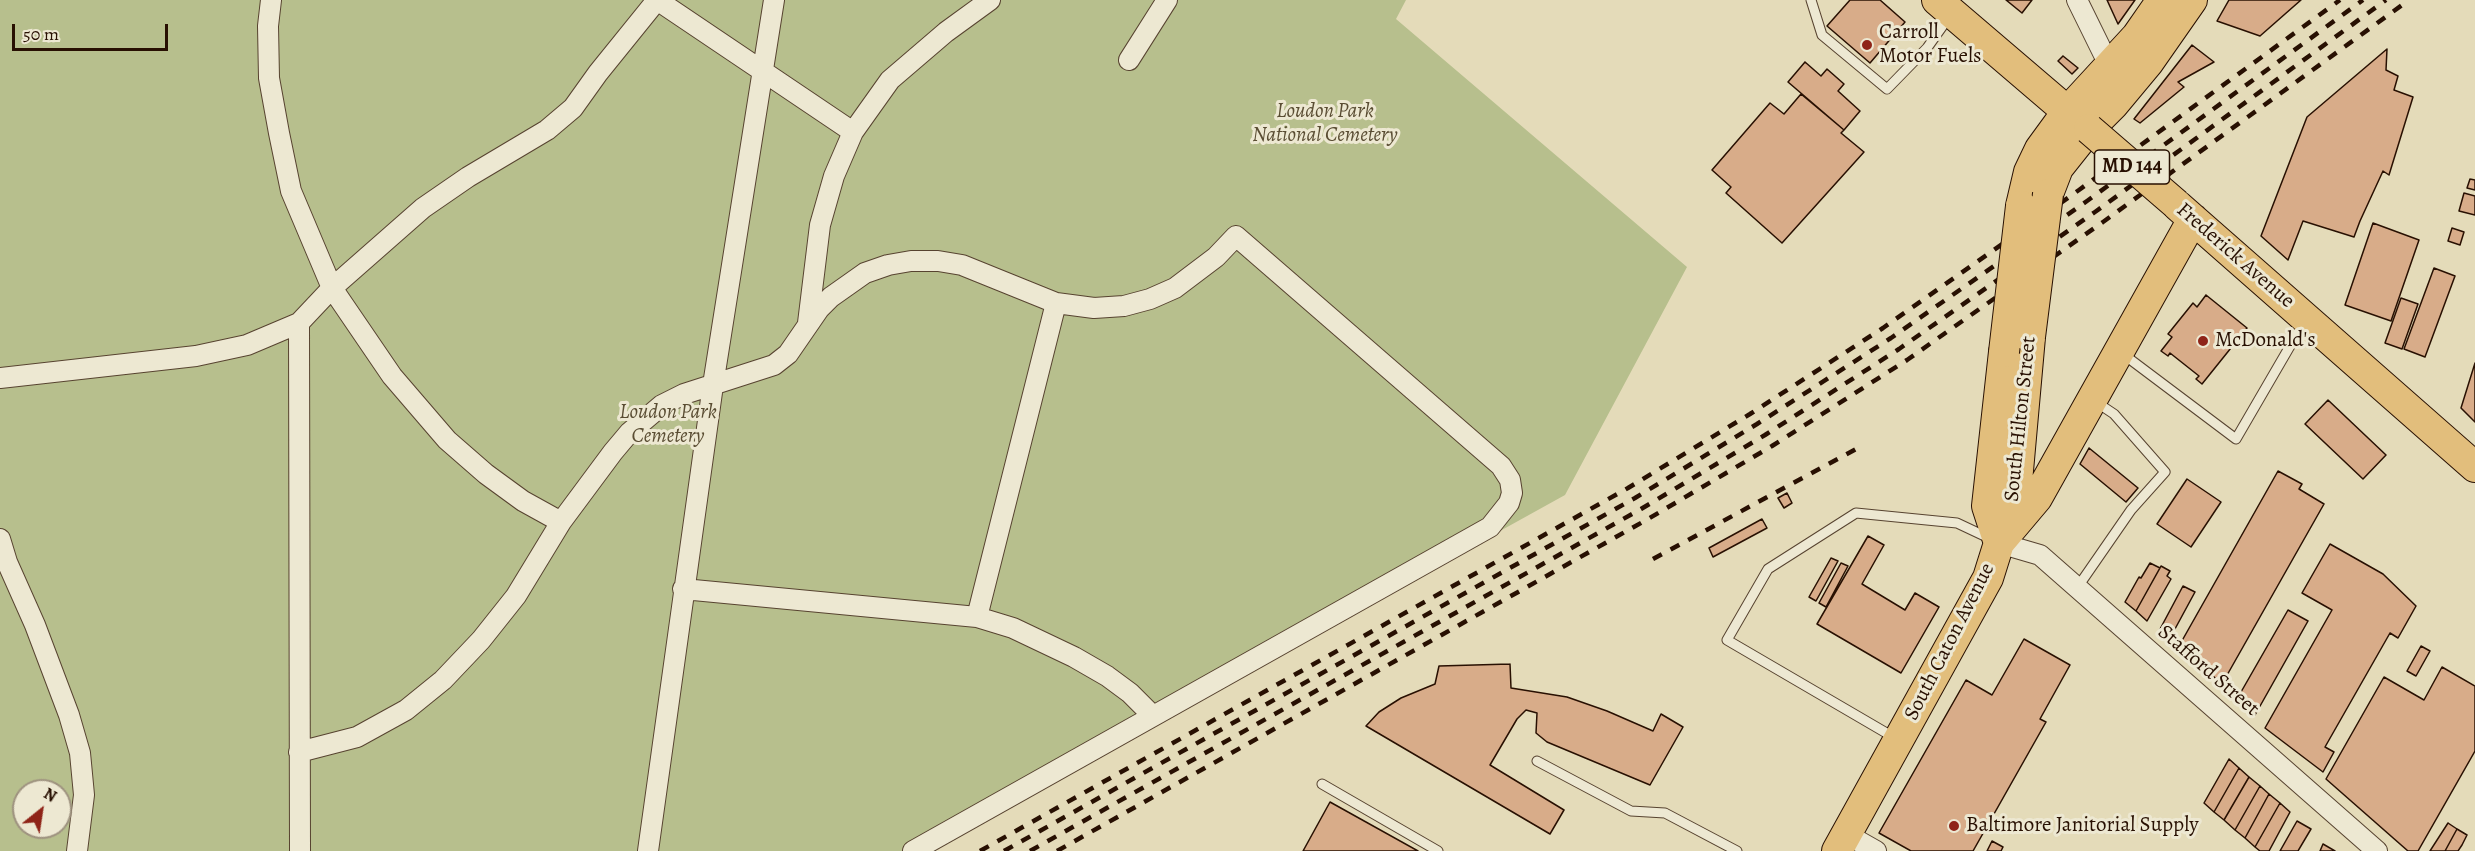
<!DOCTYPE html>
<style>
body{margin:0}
#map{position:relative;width:2475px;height:851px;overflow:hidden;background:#e4dbb9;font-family:Alegreya,serif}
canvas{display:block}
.north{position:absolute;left:12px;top:779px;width:60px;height:60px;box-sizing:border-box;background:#ede8d2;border:2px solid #9e927f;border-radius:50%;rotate:30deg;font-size:16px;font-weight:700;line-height:24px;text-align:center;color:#281002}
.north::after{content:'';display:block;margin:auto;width:21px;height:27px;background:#8f2418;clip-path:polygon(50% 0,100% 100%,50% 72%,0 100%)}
.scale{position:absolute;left:12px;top:24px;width:156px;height:27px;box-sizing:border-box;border:3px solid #281002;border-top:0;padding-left:8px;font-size:18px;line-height:21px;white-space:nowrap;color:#281002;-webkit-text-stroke:4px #ede8d2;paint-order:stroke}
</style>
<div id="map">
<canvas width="2475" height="851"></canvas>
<div class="north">N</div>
<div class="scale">50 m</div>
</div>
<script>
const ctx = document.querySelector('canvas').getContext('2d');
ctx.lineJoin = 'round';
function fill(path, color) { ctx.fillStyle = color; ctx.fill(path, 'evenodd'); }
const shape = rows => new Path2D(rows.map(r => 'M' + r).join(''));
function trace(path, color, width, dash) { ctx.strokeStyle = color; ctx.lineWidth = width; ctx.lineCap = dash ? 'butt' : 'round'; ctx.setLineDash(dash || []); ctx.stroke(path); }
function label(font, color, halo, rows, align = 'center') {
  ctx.font = font + ' Alegreya,serif'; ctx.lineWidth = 6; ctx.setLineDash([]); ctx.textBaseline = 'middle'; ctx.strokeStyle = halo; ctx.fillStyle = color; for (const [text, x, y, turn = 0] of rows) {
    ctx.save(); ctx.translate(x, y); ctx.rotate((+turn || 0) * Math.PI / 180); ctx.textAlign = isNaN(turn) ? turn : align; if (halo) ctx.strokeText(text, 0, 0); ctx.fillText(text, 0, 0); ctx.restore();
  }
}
const green = shape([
 [0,0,1406,0,1396,19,1687,267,1565,495,922,851,0,851],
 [24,791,60,791,60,827,24,827]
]);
const building = shape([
 [1850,0,1880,0,1905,22,1870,63,1827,26,1850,0],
 [2006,0,2032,0,2022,13,2006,0],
 [2107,0,2135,0,2118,24,2107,0],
 [2229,0,2301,0,2260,36,2217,21,2229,0],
 [2192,45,2214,62,2178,82,2184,87,2140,123,2134,119,2192,45],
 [2387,49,2386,70,2398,76,2394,90,2413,97,2389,175,2383,171,2360,221,2354,237,2303,221,2288,260,2261,236,2307,117,2387,49],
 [2063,56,2078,68,2072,74,2058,61,2063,56],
 [1805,62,1821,76,1827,69,1844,84,1838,91,1860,111,1844,130,1788,82,1805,62],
 [1801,94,1844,130,1841,133,1864,152,1782,243,1726,193,1731,187,1712,170,1770,103,1784,114,1801,94],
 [2470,179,2475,180,2475,190,2467,188,2470,179],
 [2464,193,2475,196,2475,215,2459,211,2464,193],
 [2373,223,2419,240,2391,321,2345,305,2373,223],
 [2452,228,2464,232,2460,245,2448,241,2452,228],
 [2434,268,2455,276,2425,357,2404,349,2434,268],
 [2206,295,2247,328,2202,384,2196,379,2199,376,2170,353,2168,356,2161,351,2172,337,2168,334,2193,303,2197,307,2206,295],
 [2401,298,2418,304,2402,349,2385,343,2401,298],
 [2475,363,2475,422,2461,408,2475,363],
 [2328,400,2386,455,2363,479,2305,424,2328,400],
 [2089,448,2138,488,2126,502,2080,464,2089,448],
 [2278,471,2302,484,2299,489,2324,504,2222,684,2179,646,2278,471],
 [2187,479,2221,502,2191,547,2157,524,2187,479],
 [1787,493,1792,503,1784,508,1778,498,1787,493],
 [1762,519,1767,528,1713,557,1709,548,1762,519],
 [1868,536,1884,545,1862,584,1905,610,1915,593,1939,607,1901,673,1817,624,1868,536],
 [2330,544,2383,574,2416,606,2398,638,2390,633,2325,747,2334,752,2323,772,2265,728,2332,610,2302,593,2330,544],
 [1831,558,1838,561,1816,601,1809,597,1831,558],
 [1841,563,1848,566,1826,607,1819,603,1841,563],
 [2150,563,2160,568,2136,611,2125,602,2139,577,2141,578,2150,563],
 [2161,566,2170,571,2167,576,2171,579,2147,621,2136,611,2161,566],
 [2183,586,2195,592,2169,640,2159,631,2183,586],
 [2288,610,2308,621,2255,715,2237,699,2288,610],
 [2024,639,2070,665,2040,719,2046,722,1973,851,1911,851,1879,833,1966,680,1992,695,2024,639],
 [2421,646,2430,651,2416,676,2407,671,2421,646],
 [1510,664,1511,688,1567,697,1607,711,1653,731,1661,714,1683,727,1650,785,1547,742,1536,733,1537,713,1526,710,1517,719,1490,765,1564,810,1550,834,1366,726,1379,712,1401,698,1435,684,1439,666,1510,664],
 [2442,667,2475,686,2475,751,2418,851,2408,851,2326,779,2384,677,2424,700,2442,667],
 [2229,759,2239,768,2214,812,2204,803,2229,759],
 [2239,768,2249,777,2224,820,2214,812,2239,768],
 [2249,777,2260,786,2235,830,2224,820,2249,777],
 [2260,786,2269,794,2245,838,2235,830,2260,786],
 [2269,794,2280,803,2255,847,2245,838,2269,794],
 [1330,802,1418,851,1303,851,1330,802],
 [2280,803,2290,812,2269,851,2260,851,2255,847,2280,803],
 [2297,821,2311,829,2298,851,2280,851,2297,821],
 [2448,823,2457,829,2445,851,2430,851,2448,823],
 [2457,829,2467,835,2462,845,2458,851,2445,851,2457,829],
 [1992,841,2003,847,2001,851,1987,851,1992,841],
 [2323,844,2335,851,2320,851,2323,844]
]);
const service = shape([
 [1811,0,1822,35,1887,89,1927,48,1949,17],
 [2123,354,2236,439,2304,322],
 [2077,588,2131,510,2165,472,2114,414,2096,402],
 [1895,738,1727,640,1768,569,1856,513,1957,523,1991,539],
 [1537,761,1631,811,1665,813,1737,851],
 [1322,784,1438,851]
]);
const minor = shape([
 [271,0,268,26,269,78,279,133,291,191,332,288,392,376,447,440,486,474,523,501,561,522],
 [657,0,853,132,890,80,946,32,990,0],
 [2077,0,2110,67],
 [1129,60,1167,0],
 [299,323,300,851],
 [808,323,820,225,834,176,853,132],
 [0,378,196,356,247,345,299,323,332,288,423,208,468,177,547,130,573,108,598,73,657,0],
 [0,539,7,562,35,625,69,715,80,753,84,795,77,851],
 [1999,543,2040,555,2377,851],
 [683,589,977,617,1013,628,1074,657,1107,676,1130,693,1153,716],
 [977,617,1056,303],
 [299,752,357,737,406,710,443,680,481,640,516,596,561,522,613,452,629,433,662,405,684,394,774,365,788,354,819,309,831,297,865,273,888,265,911,261,938,261,962,265,1056,303,1094,308,1124,306,1150,299,1175,288,1216,257,1236,236,1501,466,1510,480,1512,493,1509,503,1490,527,913,851],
 [1846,834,1876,851],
 [648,851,713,385,774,0]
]);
const primary = shape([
 [1937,0,2082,124],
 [2048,194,2058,168,2089,129,2113,105,2148,63,2192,0],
 [2021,206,2029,172,2040,149,2067,112,2137,36,2162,0],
 [2178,206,2475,467],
 [2004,529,2015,504,2030,337],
 [1999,543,1987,506,2004,352],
 [1837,851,1988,578,1999,543,2037,498,2193,219]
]);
const rail = shape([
 [1653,559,1856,449],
 [980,851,1628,488,1750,414,1883,328,2079,190,2340,0],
 [1004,851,1635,498,1757,424,1891,338,2087,201,2363,0],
 [1030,851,1641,509,1765,435,1899,349,2095,212,2386,0],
 [1057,851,1648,519,1772,446,1907,360,2103,222,2409,0]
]);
const primaryBridge = shape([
 [2089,129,2176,204],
 [2030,337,2048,194],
 [2004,352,2021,206]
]);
const markers = [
 [1867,45,6,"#8f2418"],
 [2203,341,6,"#8f2418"],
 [1954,826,6,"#8f2418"]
];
const shields = [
 [2132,167,75]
];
const shieldNames = [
 ["MD 144",2132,167]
];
const poiNames = [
 ["Carroll",1879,33],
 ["Motor Fuels",1879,57],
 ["McDonald's",2215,341],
 ["Baltimore Janitorial Supply",1966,826]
];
const parkNames = [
 ["Loudon Park",1325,112],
 ["National Cemetery",1325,136],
 ["Loudon Park",668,413],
 ["Cemetery",668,437]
];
const streetNames = [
 ["Frederick Avenue",2235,256,41],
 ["South Hilton Street",2021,419,-84],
 ["South Caton Avenue",1950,642,-63],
 ["Stafford Street",2208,671,41]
];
fill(green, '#b7bf8d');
fill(building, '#d8ac89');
trace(building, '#281002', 1.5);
trace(service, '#574330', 11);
trace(minor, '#574330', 22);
trace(primary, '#281002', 32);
trace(service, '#ede8d2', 9);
trace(minor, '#ede8d2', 20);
trace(primary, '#e2be7c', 30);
trace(rail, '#281002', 4.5, [10, 10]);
trace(primaryBridge, '#281002', 32, []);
trace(primaryBridge, '#e2be7c', 30);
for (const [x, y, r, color] of markers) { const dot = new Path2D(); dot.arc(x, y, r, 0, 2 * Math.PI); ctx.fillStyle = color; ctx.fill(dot); trace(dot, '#ede8d2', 2); }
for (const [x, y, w] of shields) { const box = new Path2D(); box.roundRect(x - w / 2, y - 17, w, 34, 4.5); ctx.fillStyle = '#ede8d2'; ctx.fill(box); trace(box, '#281002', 1.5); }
label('bold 20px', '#281002', null, shieldNames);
label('21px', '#281002', '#ede8d2', poiNames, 'left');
label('italic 21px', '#5a4d33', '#ede8d2', parkNames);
label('21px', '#281002', '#ede8d2', streetNames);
</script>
